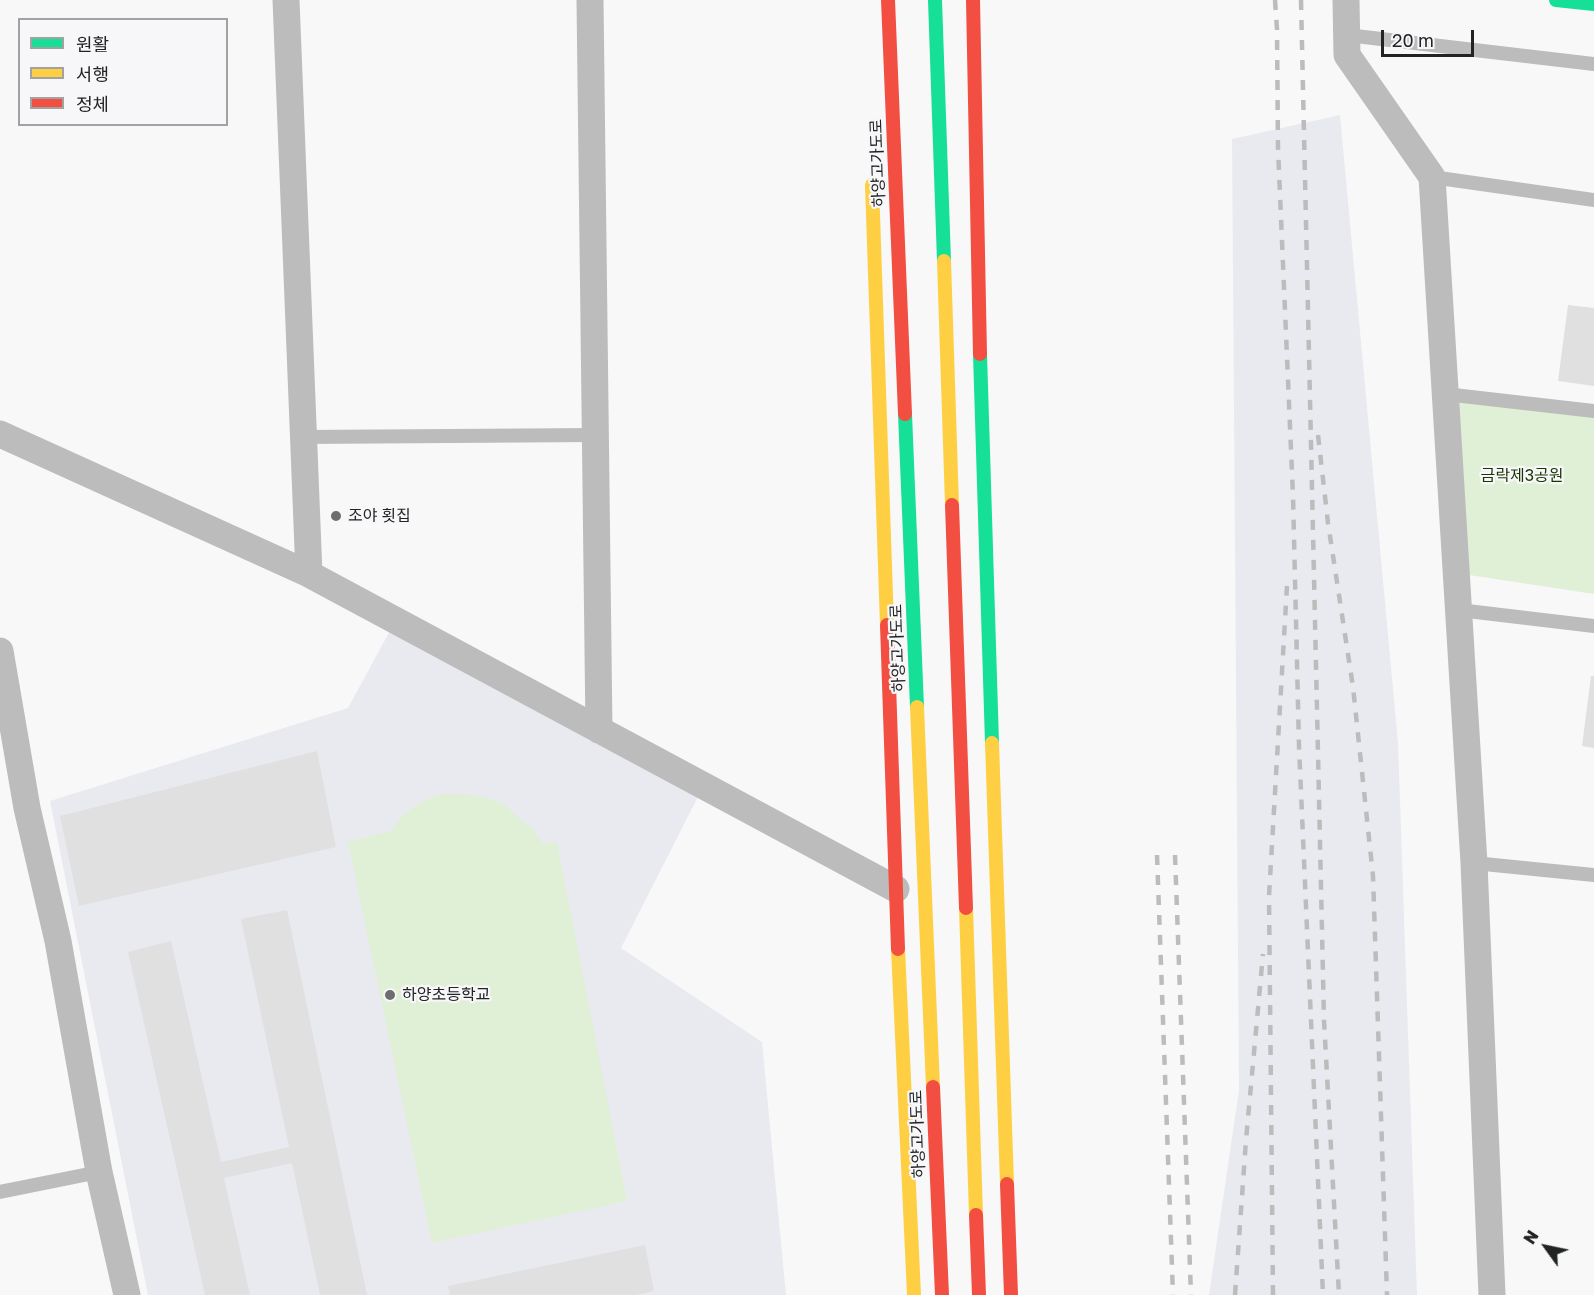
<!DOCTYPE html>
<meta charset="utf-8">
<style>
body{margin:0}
#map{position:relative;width:1594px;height:1295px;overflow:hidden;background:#f8f8f8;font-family:"Golos Text","Noto Sans KR",sans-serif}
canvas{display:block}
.legend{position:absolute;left:18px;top:18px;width:210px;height:108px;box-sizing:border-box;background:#f7f7f9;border:2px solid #a2a2a3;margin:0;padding:8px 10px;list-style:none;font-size:18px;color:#222323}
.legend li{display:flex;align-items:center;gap:12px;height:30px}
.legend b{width:30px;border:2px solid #a2a2a3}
.north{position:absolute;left:1516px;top:1217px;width:60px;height:60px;-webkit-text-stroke:4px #f7f7f9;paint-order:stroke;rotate:303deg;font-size:16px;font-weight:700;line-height:24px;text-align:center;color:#222323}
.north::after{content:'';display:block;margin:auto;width:21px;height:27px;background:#222323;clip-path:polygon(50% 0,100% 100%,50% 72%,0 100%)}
.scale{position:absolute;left:1381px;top:30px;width:93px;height:27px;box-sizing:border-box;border:3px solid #222323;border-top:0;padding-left:8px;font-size:18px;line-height:21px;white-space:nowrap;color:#222323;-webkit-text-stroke:4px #f7f7f9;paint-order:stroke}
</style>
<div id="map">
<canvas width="1594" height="1295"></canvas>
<ul class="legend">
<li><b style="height:8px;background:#16e098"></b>원활</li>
<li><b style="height:8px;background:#ffcf43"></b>서행</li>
<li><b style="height:8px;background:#f24e42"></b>정체</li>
</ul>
<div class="north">N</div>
<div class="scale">20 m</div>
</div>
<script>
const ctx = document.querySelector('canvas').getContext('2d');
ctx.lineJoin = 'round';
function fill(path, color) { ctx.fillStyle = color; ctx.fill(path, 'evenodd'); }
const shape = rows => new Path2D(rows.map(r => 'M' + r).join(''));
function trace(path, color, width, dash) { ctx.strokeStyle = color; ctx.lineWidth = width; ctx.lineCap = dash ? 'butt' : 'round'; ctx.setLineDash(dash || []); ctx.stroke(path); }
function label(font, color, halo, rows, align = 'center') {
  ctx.font = font + ' "Golos Text","Noto Sans KR",sans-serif'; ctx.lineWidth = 4.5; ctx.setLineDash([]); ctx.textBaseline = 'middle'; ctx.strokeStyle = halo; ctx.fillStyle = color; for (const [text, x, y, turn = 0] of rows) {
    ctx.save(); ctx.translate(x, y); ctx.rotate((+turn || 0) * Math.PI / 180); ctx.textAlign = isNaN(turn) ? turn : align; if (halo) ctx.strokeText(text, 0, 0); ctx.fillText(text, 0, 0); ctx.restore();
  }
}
const built = shape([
 [1340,115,1398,743,1417,1295,1209,1295,1239,1090,1232,139],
 [398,616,706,781,621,948,762,1042,786,1295,148,1295,50,801,348,708]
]);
const green = shape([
 [1445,394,1594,411,1594,594,1456,573],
 [440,794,465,794,485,797,502,803,532,829,543,844,557,842,627,1201,432,1243,348,842,391,831,402,816,421,802]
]);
const building = shape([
 [1568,305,1594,308,1594,386,1558,381],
 [1591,676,1594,676,1594,748,1582,746],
 [317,751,336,847,79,906,60,816],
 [287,910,367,1295,320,1295,292,1163,224,1178,250,1295,205,1295,128,952,171,941,221,1162,289,1147,241,919],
 [645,1245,654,1291,635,1295,450,1295,448,1286]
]);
const lane = shape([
 [1347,35,1594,64],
 [1432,177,1594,200],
 [1445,394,1594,411],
 [303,437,596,435],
 [1459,610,1594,626],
 [1474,863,1594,875],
 [0,1192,99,1172]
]);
const street = shape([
 [286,0,309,574],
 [590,0,599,730],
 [1346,0,1347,55,1432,177,1474,863,1492,1295],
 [0,434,309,574,896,889],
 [0,651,27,808,58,941,99,1172,127,1295]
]);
const fast = shape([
 [935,0,944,261],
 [1556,0,1594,4],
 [980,354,992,743],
 [905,414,917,707]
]);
const slow = shape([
 [872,185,887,625],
 [944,261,952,505],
 [917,707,933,1087],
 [992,743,1007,1184],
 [966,908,976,1215],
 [898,949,914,1295]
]);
const jam = shape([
 [888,0,905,414],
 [973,0,980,354],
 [952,505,966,908],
 [887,625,898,949],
 [933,1087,942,1295],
 [1007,1184,1011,1295],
 [976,1215,979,1295]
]);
const rail = shape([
 [1275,0,1277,29,1278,148,1293,496,1299,746,1323,1295],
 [1301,0,1324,1020,1339,1295],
 [1318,435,1328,523,1353,687,1373,876,1387,1295],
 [1157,855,1173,1295],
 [1175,855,1191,1295],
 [1235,1295,1246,1140,1263,954],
 [1273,1295,1269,896,1287,586]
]);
const markers = [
 [336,516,6,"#6d6e6e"],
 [390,995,6,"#6d6e6e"]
];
const streetNames = [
 ["하양고가도로",878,163,-92],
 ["하양고가도로",898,648,-92],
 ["하양고가도로",918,1134,-92]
];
const parkNames = [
 ["금락제3공원",1522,476]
];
const poiNames = [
 ["조야 횟집",348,516],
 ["하양초등학교",402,995]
];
fill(built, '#e9eaef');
fill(green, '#dff0d6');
fill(building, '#e0e0e0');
trace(lane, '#bdbcbc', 14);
trace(street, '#bdbcbc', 27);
trace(fast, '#16e098', 14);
trace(slow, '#ffcf43', 14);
trace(jam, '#f24e42', 14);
trace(rail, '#bcbcbc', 4.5, [10, 10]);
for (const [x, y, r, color] of markers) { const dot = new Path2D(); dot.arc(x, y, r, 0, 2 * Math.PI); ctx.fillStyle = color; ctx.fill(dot); trace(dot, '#f7f7f9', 2); }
label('16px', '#222323', '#f7f7f9', streetNames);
label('16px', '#173600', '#f7f7f9', parkNames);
label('16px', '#222323', '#f7f7f9', poiNames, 'left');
</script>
